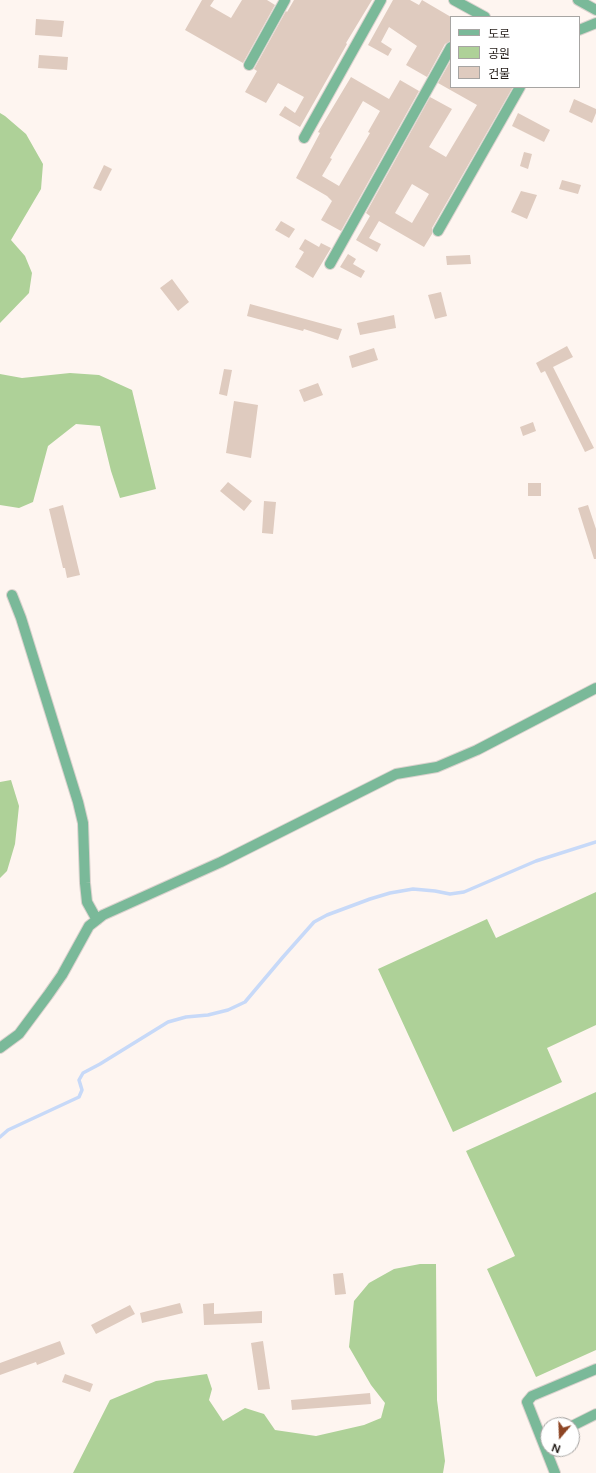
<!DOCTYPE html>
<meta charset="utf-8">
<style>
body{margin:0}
#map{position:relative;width:596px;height:1473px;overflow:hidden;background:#fef5f0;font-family:Figtree,"Noto Sans KR",sans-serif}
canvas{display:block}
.legend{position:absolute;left:450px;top:16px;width:130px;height:72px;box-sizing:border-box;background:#fff;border:1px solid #a7a5a3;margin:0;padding:5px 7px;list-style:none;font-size:12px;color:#241d19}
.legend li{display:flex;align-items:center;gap:8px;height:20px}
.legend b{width:20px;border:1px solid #a7a5a3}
.north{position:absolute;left:540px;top:1417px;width:40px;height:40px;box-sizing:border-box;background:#fff;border:1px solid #a7a5a3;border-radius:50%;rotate:199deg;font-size:11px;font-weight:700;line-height:16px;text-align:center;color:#241d19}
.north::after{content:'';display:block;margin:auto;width:14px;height:18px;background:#8d4524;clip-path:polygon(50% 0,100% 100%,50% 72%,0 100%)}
</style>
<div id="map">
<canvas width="596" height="1473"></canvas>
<ul class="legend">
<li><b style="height:5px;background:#7ab999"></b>도로</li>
<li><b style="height:11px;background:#aed198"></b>공원</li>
<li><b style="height:11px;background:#dfcbbf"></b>건물</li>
</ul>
<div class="north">N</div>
</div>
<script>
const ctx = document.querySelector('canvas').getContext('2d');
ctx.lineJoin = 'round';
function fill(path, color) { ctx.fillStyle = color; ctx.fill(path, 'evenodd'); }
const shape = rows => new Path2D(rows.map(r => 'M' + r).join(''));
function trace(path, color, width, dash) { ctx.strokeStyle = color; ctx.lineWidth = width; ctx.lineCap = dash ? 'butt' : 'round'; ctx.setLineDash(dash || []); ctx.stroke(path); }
const green = shape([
 [0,113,5,116,26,134,43,164,41,189,11,240,25,256,32,273,29,293,0,323],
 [70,373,99,375,132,390,156,489,120,498,111,471,100,426,76,424,48,446,33,502,19,508,0,505,0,374,22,378],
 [11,780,19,806,15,844,7,871,0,878,0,782],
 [596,892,596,1025,547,1048,562,1082,453,1132,378,969,487,919,496,938],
 [596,1092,596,1350,536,1377,487,1269,515,1256,466,1151],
 [420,1264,436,1264,437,1400,445,1461,443,1473,73,1473,110,1400,156,1381,207,1374,212,1389,209,1400,223,1421,245,1408,264,1414,275,1430,316,1436,364,1425,381,1418,385,1403,371,1385,349,1347,354,1301,369,1283,394,1269]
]);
const stream = shape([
 [0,1137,8,1130,79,1097,82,1090,79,1080,83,1073,100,1064,168,1022,186,1017,208,1015,228,1010,245,1002,283,957,314,922,327,915,370,899,390,893,413,889,435,891,450,894,464,892,536,861,596,842]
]);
const building = shape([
 [202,0,214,0,210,6,231,18,242,0,267,0,275,5,243,63,185,30],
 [294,0,372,0,346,43,347,44,334,67,300,127,279,115,285,106,295,113,304,97,278,83,266,103,245,92,257,71,254,69,286,11,287,12],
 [393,0,410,0,419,5,422,0,451,17,451,41,445,44,427,77,406,65,417,46,389,27,381,42,392,49,388,56,368,45],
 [36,19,64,21,62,37,35,35],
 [39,55,68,57,67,70,38,68],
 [451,60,451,87,513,87,432,228,432,234,424,247,379,221,369,238,381,244,377,252,356,240,370,216,366,213,430,97,452,109,429,147,446,157,477,105,438,83],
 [412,184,429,194,412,223,395,213],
 [351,77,389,99,400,80,419,91,341,231,321,220,332,201,327,196,296,178,320,133,318,132],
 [363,101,380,111,368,132,370,133,339,186,322,176,332,159,330,158],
 [574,99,596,109,596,113,592,123,569,112],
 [518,113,550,130,544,142,512,126],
 [524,152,532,154,528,169,520,166],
 [104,165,112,169,101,191,93,188],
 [562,180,581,185,578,194,559,189],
 [521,191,537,195,527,219,511,212],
 [281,221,295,229,289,238,275,230],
 [305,239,319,247,321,243,331,248,313,278,295,267,304,252,299,249],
 [348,254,356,259,353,264,365,271,361,278,340,267],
 [470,255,471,264,447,265,446,256],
 [172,279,189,302,178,311,160,288],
 [441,292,447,316,435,319,428,295],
 [250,304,342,329,338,340,304,329,303,331,247,316],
 [394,315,396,328,360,335,357,323],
 [567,346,573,357,553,367,594,448,585,452,545,371,541,373,536,363],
 [374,348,378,360,352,368,349,356],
 [224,369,232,370,227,396,219,394],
 [318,383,323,395,304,402,299,390],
 [234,401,258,405,251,458,226,453],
 [533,422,536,431,523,436,520,427],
 [228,482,252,501,244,511,220,491],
 [528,483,541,483,541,496,528,496],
 [264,501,276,502,273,534,262,533],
 [63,505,80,575,67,578,65,568,63,568,49,509],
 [588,505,596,529,596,559,594,559,578,508],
 [343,1273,346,1294,335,1295,333,1274],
 [180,1303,183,1313,142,1323,140,1313],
 [214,1303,214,1314,262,1311,262,1323,204,1325,203,1304],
 [130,1305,135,1314,96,1334,91,1325],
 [60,1341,65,1354,37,1365,36,1362,0,1375,0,1363],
 [263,1341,270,1389,258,1390,251,1343],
 [65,1374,93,1384,90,1392,62,1382],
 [370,1393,371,1404,292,1410,291,1400]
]);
const street = shape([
 [454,0,485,17],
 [578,0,596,10],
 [579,30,596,23],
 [249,65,285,0],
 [304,138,381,0],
 [438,231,520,87],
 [330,264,451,47],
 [12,595,21,618,78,802,83,823,85,883,87,902,97,920],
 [0,1048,19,1034,48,995,62,975,89,926,103,915,221,862,396,774,437,767,477,750,596,688],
 [572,1426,596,1414],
 [555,1473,527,1402,532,1396,596,1369]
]);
fill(green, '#aed198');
trace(stream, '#c7d9f8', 3.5);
fill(building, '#dfcbbf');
trace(street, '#dbd2ce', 12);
trace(street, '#7ab999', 10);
</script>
